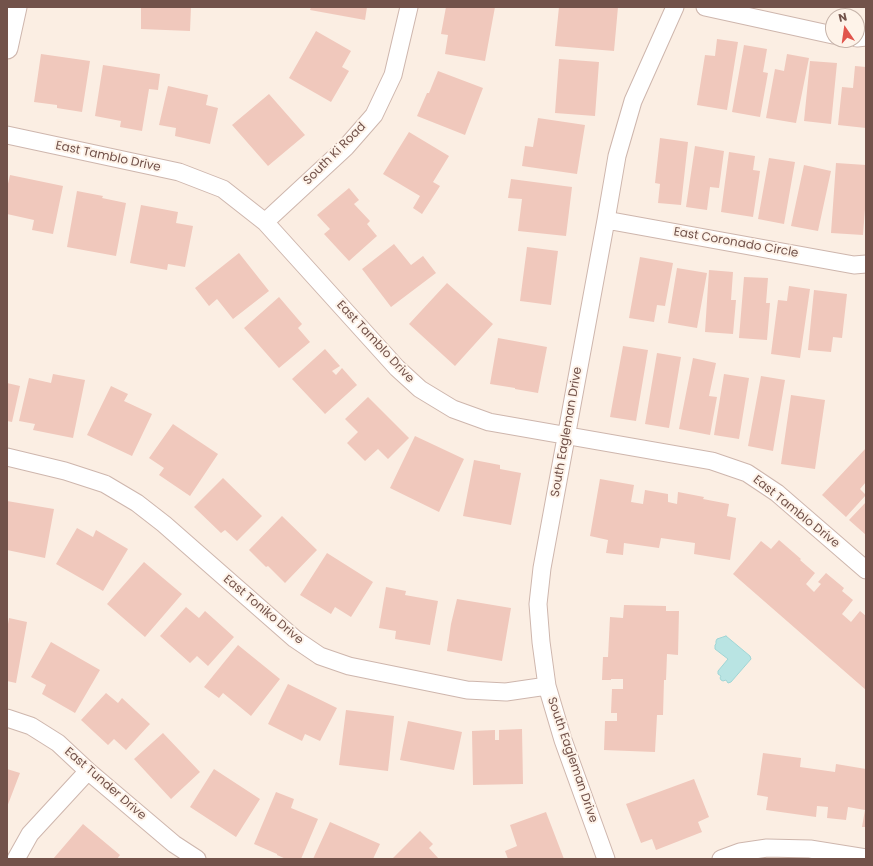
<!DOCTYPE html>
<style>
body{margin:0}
#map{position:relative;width:873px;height:866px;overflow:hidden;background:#fbeee3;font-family:Poppins,sans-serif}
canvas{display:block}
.frame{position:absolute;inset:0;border:8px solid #72524a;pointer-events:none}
.north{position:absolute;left:825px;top:8px;width:40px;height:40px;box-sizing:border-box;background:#fef3e9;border:1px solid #c6b3a9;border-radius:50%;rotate:347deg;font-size:11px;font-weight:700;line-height:16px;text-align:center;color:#72524a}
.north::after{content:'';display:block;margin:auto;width:14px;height:18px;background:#e1554c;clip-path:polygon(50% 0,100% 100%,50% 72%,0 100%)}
</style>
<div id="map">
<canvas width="873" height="866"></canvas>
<div class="frame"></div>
<div class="north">N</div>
</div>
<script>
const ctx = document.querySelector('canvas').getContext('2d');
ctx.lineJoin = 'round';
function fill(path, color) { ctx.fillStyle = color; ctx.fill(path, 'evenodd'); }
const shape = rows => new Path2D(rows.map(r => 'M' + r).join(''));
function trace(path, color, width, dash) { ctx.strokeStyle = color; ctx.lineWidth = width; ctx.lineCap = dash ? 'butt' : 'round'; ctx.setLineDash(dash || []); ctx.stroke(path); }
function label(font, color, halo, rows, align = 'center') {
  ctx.font = font + ' Poppins,sans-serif'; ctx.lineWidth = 4; ctx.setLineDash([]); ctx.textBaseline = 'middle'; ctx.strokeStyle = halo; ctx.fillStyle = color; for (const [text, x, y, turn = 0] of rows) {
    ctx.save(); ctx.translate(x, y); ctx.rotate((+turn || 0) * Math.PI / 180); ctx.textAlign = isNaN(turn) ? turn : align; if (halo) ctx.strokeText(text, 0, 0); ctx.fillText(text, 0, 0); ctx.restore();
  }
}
const water = shape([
 [726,636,750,656,751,659,731,682,728,683,726,680,723,681,721,680,720,678,721,676,718,674,718,671,728,659,715,649,715,645,716,644,716,641,717,639,726,636]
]);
const building = shape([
 [141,7,191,7,190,31,141,29],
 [311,7,367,7,365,20,310,10],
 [446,7,495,7,485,61,445,54,448,35,441,34],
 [559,7,618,7,614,51,555,46],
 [316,31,351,51,342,67,349,71,331,102,289,78],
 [717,39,738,42,727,110,697,105,705,55,715,56],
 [744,45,767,49,763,72,768,73,760,117,732,112],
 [41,54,90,61,82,112,57,108,57,105,34,102],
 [787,54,809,58,796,123,766,118,775,69,784,71],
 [559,59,599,62,595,116,555,113],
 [810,61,837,63,831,124,804,121],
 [103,65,160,74,158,90,149,89,142,131,120,127,121,121,95,116],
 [855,66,866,67,866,128,838,125,842,87,853,88],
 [438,71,483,88,465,135,417,116,427,93,429,93],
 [168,86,208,95,206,105,218,108,210,144,175,136,176,128,159,125],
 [269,94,305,135,268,166,232,125],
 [538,118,585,125,577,174,522,166,525,146,533,147],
 [409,132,449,156,433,182,440,186,422,214,413,208,420,196,383,174],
 [660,138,688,142,681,205,658,203,660,184,655,183],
 [695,146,724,151,719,188,710,187,707,210,686,207],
 [729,152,755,156,753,170,760,171,753,217,721,212],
 [769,158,795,162,784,224,758,219],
 [836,163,866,165,866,196,863,235,831,233],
 [804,165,831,171,818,231,791,226],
 [10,175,63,186,53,234,32,230,34,220,7,214,7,188],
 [511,179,572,187,566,236,518,231,522,199,508,198],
 [349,188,359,200,354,204,370,221,367,224,377,236,349,261,324,234,330,229,317,215],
 [77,191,103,196,102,198,126,203,116,256,67,247],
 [141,205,178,212,176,223,193,226,185,267,168,264,167,270,130,263],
 [394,244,411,265,423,256,436,273,391,307,362,269],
 [527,247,558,251,551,305,520,301],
 [239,253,269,291,233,319,217,299,209,306,195,288],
 [640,257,673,263,665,306,657,305,654,322,629,318],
 [677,268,707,273,697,328,668,323],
 [709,270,733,272,731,300,736,300,733,334,705,332],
 [744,277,768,278,766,303,770,303,767,340,739,338],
 [447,283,493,324,455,366,409,324],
 [789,286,810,289,800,358,771,354,778,300,787,301],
 [814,290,847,294,842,338,833,337,831,352,808,350],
 [279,297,302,324,298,328,310,342,279,368,244,328],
 [498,338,547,347,538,393,515,389,515,388,490,384],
 [623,346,648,350,636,421,610,417],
 [325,349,340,366,332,371,336,375,342,368,357,385,325,414,292,379],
 [657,353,681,357,669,428,645,424],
 [693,358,716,363,709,396,717,397,710,435,679,429],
 [53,374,85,380,73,438,33,430,35,424,19,421,29,378,51,383],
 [724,374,749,378,739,439,714,435],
 [761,376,785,380,773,451,748,446],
 [7,383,20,386,12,422,7,421],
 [111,386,128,394,124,401,152,414,132,456,87,435],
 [791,395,825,400,815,469,781,464],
 [368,397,409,438,388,459,378,449,365,461,347,443,358,432,345,419],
 [173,424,218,454,190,496,159,475,164,468,149,458],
 [415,436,464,459,439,512,390,488],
 [866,448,866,482,860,489,866,495,846,517,822,495],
 [474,460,500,465,500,469,521,473,511,525,463,516],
 [223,478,262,516,237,541,225,530,221,533,194,507],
 [600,479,634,485,631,502,643,504,645,490,668,494,668,502,677,504,678,492,704,497,703,499,729,504,727,516,736,518,730,560,694,554,695,543,661,538,659,548,624,543,623,555,606,553,608,540,590,536],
 [7,501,54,509,45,558,7,550],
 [866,502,866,535,849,520],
 [282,516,317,550,285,583,268,566,266,567,249,550],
 [77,528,93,537,96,530,128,549,103,591,56,564],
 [779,540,801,559,800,560,815,573,806,584,814,592,821,584,818,582,826,573,844,588,842,591,853,600,842,614,851,622,860,611,866,616,866,690,733,574,761,541,771,549],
 [327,553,373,582,351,617,335,607,331,614,300,595],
 [144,562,182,594,145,637,107,604],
 [386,587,406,591,405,595,438,601,430,645,395,639,396,631,379,628],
 [457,599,511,608,502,661,447,651,451,624],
 [624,605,666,606,666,611,679,611,678,655,667,654,666,680,664,680,663,715,657,715,655,752,604,750,605,721,617,721,617,713,611,713,612,689,623,689,623,679,611,679,611,680,602,680,603,657,608,657,610,617,623,618],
 [186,607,199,618,205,611,234,637,208,666,197,656,190,663,160,636],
 [9,618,27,622,16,683,7,681,7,630],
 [51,642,100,670,75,713,42,694,46,685,31,677],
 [238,645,280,679,251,716,223,693,219,698,204,687],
 [288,684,337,708,320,741,305,734,302,741,268,724],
 [106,693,118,703,122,698,150,724,126,750,114,739,108,745,81,720],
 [346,710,394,716,388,771,339,765],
 [408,721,462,732,454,770,400,760],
 [522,729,523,784,473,785,472,731,495,730,495,740,499,740,499,730],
 [163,733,200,772,171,799,134,759],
 [763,753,801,758,800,767,835,772,836,764,866,769,866,827,862,827,865,810,848,807,846,820,827,818,828,807,817,806,816,817,766,810,768,797,757,795],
 [7,769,20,773,7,807],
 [214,769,260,799,236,837,190,807],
 [694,779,709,817,698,822,702,832,656,850,652,839,641,843,626,804],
 [276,792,294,799,291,808,318,819,301,859,286,859,277,855,277,854,254,844],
 [546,812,564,859,508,859,505,851,517,846,510,825],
 [330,822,380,844,373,859,313,859],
 [83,824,120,855,117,859,53,859],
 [420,831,433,844,429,848,439,859,392,859]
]);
const minor = shape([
 [705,7,833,35],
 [857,38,866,37],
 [7,135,179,172,223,189,265,222,397,368,420,389,453,409,489,422,712,461,747,473,777,493,866,570],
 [606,220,854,265,866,264],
 [265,222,346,147,374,115,393,75,409,7],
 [7,457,65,471,105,484,137,503,164,524,295,639,320,656,349,666,467,690,506,692,547,686],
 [7,718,31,726,58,743,88,771,174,844,197,859],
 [16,859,30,834,88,771],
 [606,859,563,740,547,686,541,642,538,604,542,568,606,220,617,156,633,101,675,7],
 [721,859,740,852,767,848,810,849,866,858]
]);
const tertiary = shape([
 [7,48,16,7]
]);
const streetNames = [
 ["South Ki Road",335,154,-45],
 ["East Tamblo Drive",108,157,12],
 ["East Coronado Circle",736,243,10],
 ["East Tamblo Drive",375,342,47],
 ["South Eagleman Drive",567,432,-80],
 ["East Tamblo Drive",796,512,39],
 ["East Toniko Drive",263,610,40],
 ["South Eagleman Drive",572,760,71],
 ["East Tunder Drive",105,784,41]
];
fill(water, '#b9e4e3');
trace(water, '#9fd5d5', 1);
fill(building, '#f0c8bc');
trace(minor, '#ceb6ad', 19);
trace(tertiary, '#ceb6ad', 23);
trace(minor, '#fff', 17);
trace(tertiary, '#fff', 21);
label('12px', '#72524a', '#fef3e9', streetNames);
</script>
